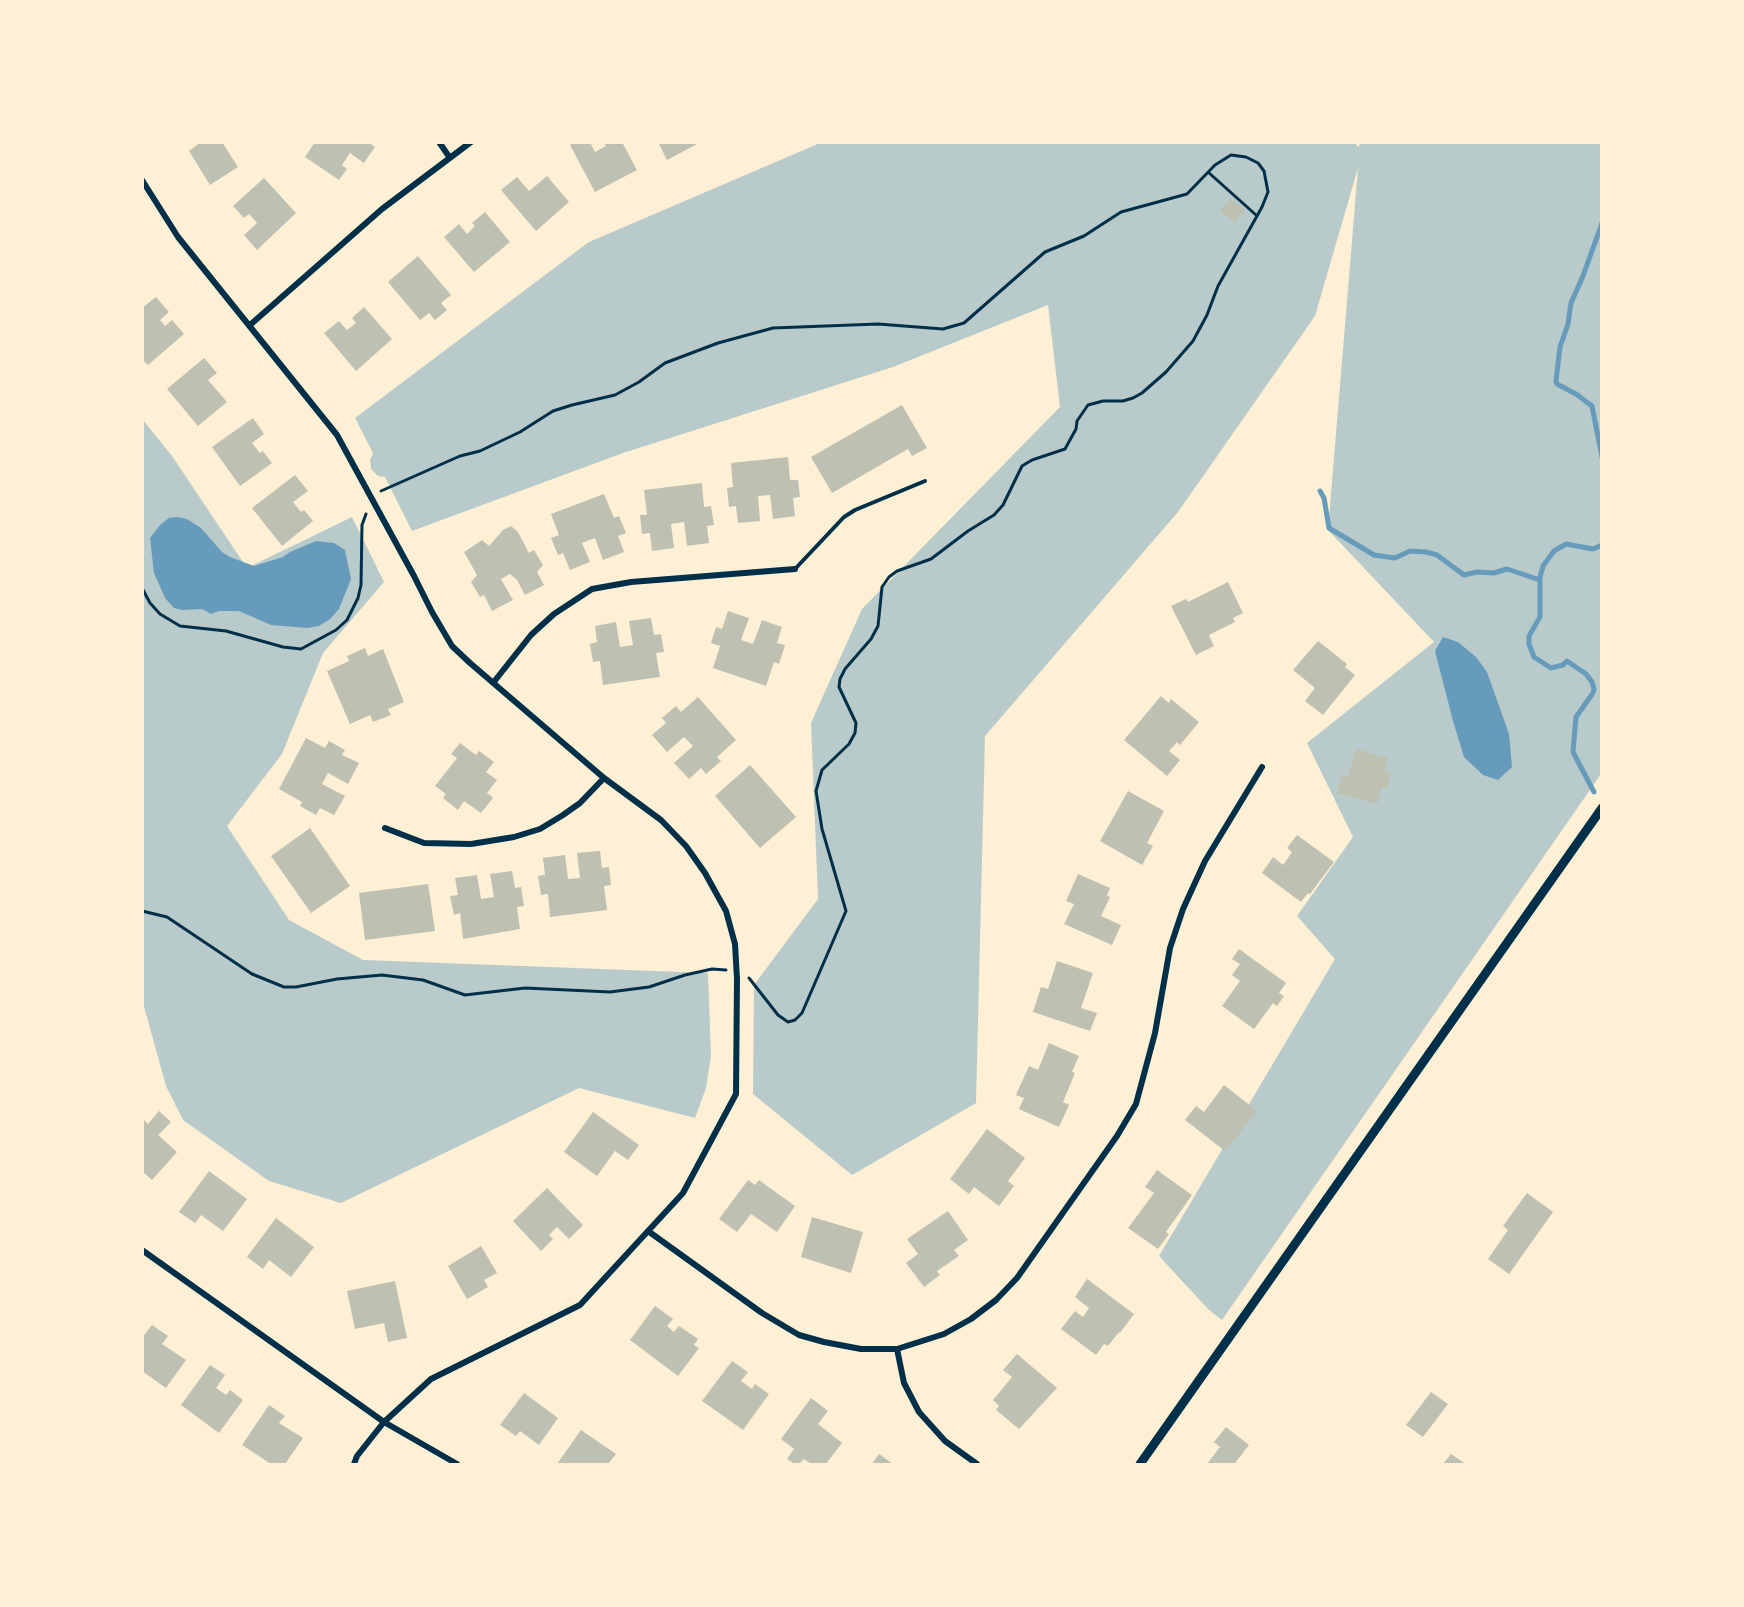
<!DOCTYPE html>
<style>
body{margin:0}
#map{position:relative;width:1744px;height:1607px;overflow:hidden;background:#fdf0d5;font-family:Manrope,sans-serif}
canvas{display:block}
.frame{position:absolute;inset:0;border:144px solid #fdf0d5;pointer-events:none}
</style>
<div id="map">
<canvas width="1744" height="1607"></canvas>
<div class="frame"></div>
</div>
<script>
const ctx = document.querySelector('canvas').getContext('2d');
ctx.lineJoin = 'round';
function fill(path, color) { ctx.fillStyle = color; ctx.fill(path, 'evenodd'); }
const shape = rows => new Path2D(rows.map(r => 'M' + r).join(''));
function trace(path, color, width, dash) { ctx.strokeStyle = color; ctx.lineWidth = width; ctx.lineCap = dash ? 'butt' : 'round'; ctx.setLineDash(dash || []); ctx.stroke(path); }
const green = shape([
 [1353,142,1359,147,1360,142,1601,143,1601,774,1222,1320,1209,1310,1159,1256,1335,959,1297,916,1353,837,1307,743,1434,642,1328,530,1358,168,1315,316,1178,512,985,736,976,1103,852,1175,753,1094,754,985,818,899,811,723,862,609,1060,407,1048,305,893,367,623,453,412,531,385,477,378,476,371,469,370,460,373,453,355,418,589,242,820,143],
 [143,420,172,456,247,568,352,517,384,582,323,653,282,754,227,826,289,920,363,960,708,973,711,1056,706,1088,695,1118,579,1088,341,1203,269,1181,183,1120,166,1086,143,1003]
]);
const water = shape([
 [177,517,187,519,201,528,222,552,230,557,254,566,283,557,290,552,316,541,334,543,345,550,351,579,339,609,330,619,319,626,307,628,271,625,239,611,219,611,211,614,202,609,182,610,174,608,165,598,154,573,150,538,160,525,169,518],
 [1443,637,1458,642,1476,657,1487,672,1509,734,1512,767,1498,780,1483,775,1464,757,1453,721,1435,651]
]);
const stream = shape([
 [1602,223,1583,276,1571,303,1568,324,1560,347,1556,381,1557,384,1576,394,1592,406,1602,457],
 [1320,491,1324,498,1329,528,1374,555,1395,558,1410,551,1426,552,1437,555,1464,575,1477,572,1494,573,1507,569,1540,580],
 [1594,792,1573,752,1576,717,1593,693,1594,689,1592,682,1586,674,1567,661,1563,665,1551,668,1534,657,1529,644,1529,636,1540,617,1540,577,1543,566,1554,551,1566,544,1593,549,1602,545]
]);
const building = shape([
 [201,142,222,142,238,167,210,185,189,151],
 [315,142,368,142,375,147,364,163,350,153,342,165,347,169,339,180,305,157],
 [575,142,590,142,595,152,606,146,604,142,622,142,637,170,595,192,570,145],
 [658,142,701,142,667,160],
 [547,176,569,202,536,231,501,190,517,177,529,191],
 [264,178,296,213,257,250,244,235,257,223,249,214,244,218,233,206],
 [1231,199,1245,210,1235,222,1220,211],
 [485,212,510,242,474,272,444,237,459,224,467,234,475,226,472,223],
 [418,256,451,295,441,303,447,310,435,320,429,313,420,320,388,282],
 [156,297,169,312,160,320,165,326,172,320,184,334,148,365,142,359,142,308],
 [364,307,392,339,356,371,324,333,339,321,347,330,356,323,352,318],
 [204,358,217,373,208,380,227,402,198,426,167,389],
 [902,405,927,448,912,456,908,449,832,493,811,457],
 [253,418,264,434,252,443,260,453,263,451,272,463,240,486,212,447],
 [788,457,790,480,798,480,800,497,793,498,795,516,773,519,770,495,758,496,760,521,738,523,736,506,729,507,727,488,733,487,731,463],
 [295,475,308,491,293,502,301,512,304,510,313,521,282,546,252,508],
 [702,483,704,507,711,506,714,525,707,526,709,543,687,546,684,522,671,524,674,548,652,551,650,533,642,534,640,515,647,515,644,490],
 [604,494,614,518,619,516,626,533,618,536,624,552,603,560,595,538,582,543,590,562,570,570,563,553,558,555,551,538,559,535,551,514],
 [511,526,518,532,529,553,534,550,543,565,537,572,544,585,525,595,517,580,510,574,501,579,513,600,492,611,484,595,480,597,471,582,477,575,464,552,482,540,489,546,503,530],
 [1228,582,1243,613,1233,618,1235,622,1209,635,1214,646,1196,655,1171,606,1186,599,1188,602],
 [728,611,749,618,741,640,753,644,762,620,782,627,777,643,785,645,779,664,774,662,766,686,713,668,720,646,711,643,716,627,722,629],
 [651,618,654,635,661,634,664,652,656,653,660,677,603,685,600,661,593,662,590,644,597,642,595,626,616,622,620,647,633,645,629,621],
 [1318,641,1347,664,1345,667,1355,675,1323,715,1305,701,1315,688,1293,670],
 [365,648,368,656,383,649,404,702,388,709,391,715,373,722,370,715,350,724,327,671,349,661,347,656],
 [1161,696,1169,703,1171,699,1199,722,1180,745,1177,742,1169,751,1180,760,1167,776,1124,740],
 [698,697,736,740,717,757,721,761,706,774,701,768,689,779,674,763,693,746,684,737,667,752,652,735,666,723,662,718,676,706,681,712],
 [306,738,325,748,329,741,345,750,342,755,359,763,348,784,328,773,322,784,345,796,334,815,320,808,316,815,300,806,302,802,279,789],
 [460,743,476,755,479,751,494,762,486,772,497,780,487,793,493,798,481,813,464,801,458,810,443,798,446,794,435,786,457,758,451,754],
 [1356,749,1388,758,1384,771,1391,773,1387,788,1382,786,1377,804,1337,793,1342,775,1348,776],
 [750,765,796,817,760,848,715,796],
 [1128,791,1164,811,1147,843,1153,846,1142,865,1100,841],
 [310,828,350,886,311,913,271,856],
 [1297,835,1334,862,1310,894,1308,893,1301,902,1262,873,1273,857,1283,865,1292,852,1287,848],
 [600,851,602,868,609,867,611,885,604,886,607,910,550,917,548,894,541,895,538,876,545,875,543,858,565,855,568,879,580,878,577,853],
 [512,871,515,888,521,887,524,906,517,907,520,929,463,939,460,913,454,915,450,896,458,895,455,878,477,875,481,899,494,897,490,874],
 [1078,874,1110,888,1107,896,1110,897,1101,916,1121,925,1112,945,1064,924,1074,904,1066,901],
 [428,884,435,931,365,940,359,893],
 [1239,949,1286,983,1279,993,1284,996,1277,1006,1273,1003,1254,1029,1222,1006,1240,981,1232,975,1240,964,1232,959],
 [1057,961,1093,973,1081,1008,1097,1013,1090,1031,1033,1012,1041,987,1048,989],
 [1049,1043,1079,1056,1072,1072,1075,1073,1063,1102,1069,1105,1059,1127,1019,1109,1024,1098,1016,1095,1029,1066,1038,1070],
 [1224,1085,1257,1111,1225,1151,1185,1120,1196,1106,1204,1112],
 [159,1111,171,1122,158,1135,177,1152,152,1180,142,1171,142,1118,148,1124],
 [593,1112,639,1145,628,1160,615,1151,597,1176,564,1152],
 [987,1129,1025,1158,1008,1181,1014,1186,999,1206,974,1187,969,1194,950,1179],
 [1157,1170,1192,1195,1166,1232,1169,1234,1158,1249,1128,1228,1154,1193,1145,1187],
 [209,1171,247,1199,223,1231,201,1215,195,1223,179,1212],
 [748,1180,755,1185,759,1180,795,1206,777,1232,751,1214,737,1232,719,1219],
 [547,1188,583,1225,569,1239,557,1227,549,1235,553,1239,541,1251,513,1221],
 [1527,1193,1553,1212,1509,1274,1488,1259,1508,1230,1503,1226],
 [948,1211,968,1240,954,1250,959,1256,937,1271,940,1275,924,1287,906,1263,918,1254,907,1239],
 [812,1217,863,1232,851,1273,801,1257],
 [276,1218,314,1247,291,1277,269,1260,263,1269,247,1257],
 [481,1246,497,1273,484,1280,488,1287,467,1299,448,1266],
 [1087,1279,1134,1314,1120,1333,1119,1332,1108,1346,1104,1344,1096,1355,1061,1329,1075,1311,1083,1317,1089,1308,1075,1297],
 [395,1281,407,1338,388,1342,384,1323,355,1329,347,1291],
 [655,1306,673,1319,667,1326,674,1332,679,1326,698,1339,694,1345,699,1348,678,1376,630,1340],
 [152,1325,168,1336,162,1344,186,1360,166,1388,142,1371,142,1338],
 [1017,1354,1057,1388,1019,1429,996,1410,999,1406,993,1400,1012,1377,1003,1370],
 [732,1361,748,1372,741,1381,752,1389,755,1384,769,1394,743,1430,702,1401],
 [210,1365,225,1375,216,1388,226,1395,230,1390,243,1400,219,1433,181,1405],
 [1431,1392,1448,1404,1423,1437,1406,1425],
 [524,1393,558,1418,539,1445,520,1431,516,1436,500,1425],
 [811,1398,828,1411,818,1424,842,1443,826,1464,811,1464,804,1459,799,1464,795,1464,787,1459,794,1449,781,1439],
 [269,1405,285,1416,279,1423,303,1438,285,1464,271,1464,242,1445],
 [1226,1427,1249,1445,1235,1463,1237,1464,1207,1464,1220,1447,1214,1442],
 [581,1430,616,1454,608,1464,581,1463,580,1464,557,1464],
 [879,1454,893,1464,872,1464],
 [1451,1454,1466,1464,1443,1464]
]);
const path = shape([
 [1208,172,1256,215],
 [381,491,460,456,480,451,520,432,553,411,572,405,615,395,639,382,665,363,718,343,773,328,878,324,943,329,964,323,1045,252,1084,236,1121,212,1187,194,1215,165,1231,155,1246,157,1258,163,1264,171,1268,192,1262,207,1218,286,1207,315,1193,341,1166,372,1142,393,1133,398,1123,401,1103,401,1088,405,1077,421,1076,429,1065,449,1032,460,1022,466,1003,505,994,515,968,531,931,559,897,571,889,577,882,587,878,626,871,639,845,669,840,679,839,687,856,723,855,733,849,744,822,770,816,791,822,829,846,911,802,1013,795,1020,788,1022,778,1015,749,978],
 [142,588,150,603,160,614,180,626,226,631,283,647,301,649,336,630,347,620,358,598,361,585,362,525,366,514],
 [142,911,167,917,252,974,284,987,296,987,337,979,382,975,423,980,465,995,525,988,610,992,649,987,685,975,712,969,726,970]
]);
const service = shape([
 [795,569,844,517,855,510,925,481]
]);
const minor = shape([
 [439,142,450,158],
 [142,180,178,237,337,435,414,576,432,612,452,646,470,663,604,778,661,820,686,846,705,873,726,911,735,944,737,979,736,1094,683,1193,580,1305,431,1379,384,1422,357,1456,354,1464],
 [250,325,382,209,471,142],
 [493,683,531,635,554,614,592,589,631,582,795,569],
 [385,828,424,843,471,844,514,837,540,829,563,815,580,803,604,778],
 [648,1231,762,1313,799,1335,824,1342,861,1349,897,1349,944,1334,971,1319,996,1300,1017,1278,1117,1136,1136,1104,1155,1033,1170,948,1183,909,1205,861,1262,767],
 [142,1250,384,1422,457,1464],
 [897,1349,904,1383,919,1412,945,1441,977,1464]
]);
const tertiary = shape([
 [1140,1464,1602,808]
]);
fill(green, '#b9caca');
fill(water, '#669bbc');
trace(stream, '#669bbc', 5);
fill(building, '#bec0b2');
trace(path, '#003049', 3);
trace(service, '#003049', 4);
trace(minor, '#003049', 6);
trace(tertiary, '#003049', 9);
</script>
